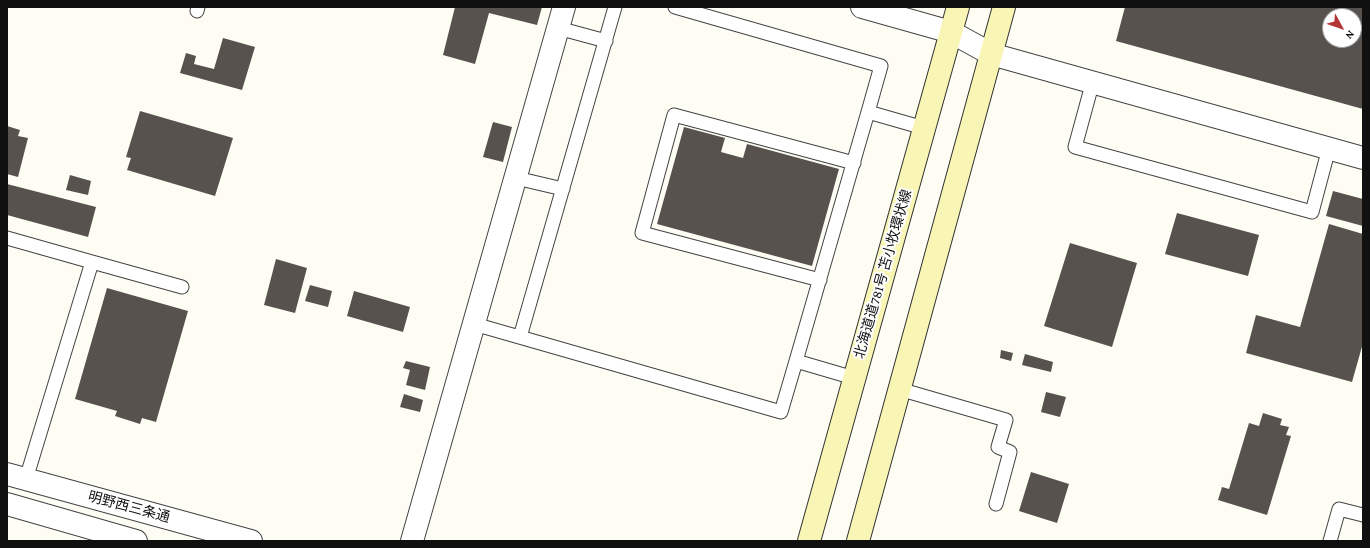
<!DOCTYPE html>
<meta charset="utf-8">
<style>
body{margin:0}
#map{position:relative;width:1370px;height:548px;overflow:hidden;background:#fefdf4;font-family:"Crimson Pro",serif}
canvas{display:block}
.frame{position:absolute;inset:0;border:8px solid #101010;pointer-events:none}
.north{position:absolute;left:1322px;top:8px;width:40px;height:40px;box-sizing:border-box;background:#fff;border:1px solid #9f9f9f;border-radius:50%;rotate:130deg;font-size:11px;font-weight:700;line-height:16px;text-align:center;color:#101010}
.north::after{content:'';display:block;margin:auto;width:14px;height:18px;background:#b43634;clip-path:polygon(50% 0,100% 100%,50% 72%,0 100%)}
</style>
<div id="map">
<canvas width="1370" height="548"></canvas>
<div class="frame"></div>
<div class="north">N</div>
</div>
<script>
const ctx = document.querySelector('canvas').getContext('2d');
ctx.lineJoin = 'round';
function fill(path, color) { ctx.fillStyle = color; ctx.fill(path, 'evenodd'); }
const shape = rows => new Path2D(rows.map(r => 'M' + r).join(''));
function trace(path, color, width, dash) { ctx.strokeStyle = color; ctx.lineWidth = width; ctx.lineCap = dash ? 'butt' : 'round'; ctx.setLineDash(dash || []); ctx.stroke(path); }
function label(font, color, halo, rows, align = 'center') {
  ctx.font = font + ' "Crimson Pro","Noto Sans JP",serif'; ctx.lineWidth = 4; ctx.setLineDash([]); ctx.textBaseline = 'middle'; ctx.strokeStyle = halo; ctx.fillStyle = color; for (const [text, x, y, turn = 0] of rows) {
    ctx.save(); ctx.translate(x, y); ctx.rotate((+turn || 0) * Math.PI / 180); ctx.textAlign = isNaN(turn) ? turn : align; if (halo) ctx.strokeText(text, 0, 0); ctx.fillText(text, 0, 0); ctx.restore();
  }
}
const building = shape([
 [455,7,542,7,537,25,489,13,475,64,443,55],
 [1125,7,1363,7,1363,109,1116,41],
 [1330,16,1354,16,1354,40,1330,40],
 [223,38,255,47,242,90,180,73,186,53,196,56,194,64,214,69],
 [140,111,233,138,215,196,127,170,131,158,126,157],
 [493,122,512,127,503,162,483,157],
 [7,126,20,130,18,136,28,138,18,177,7,174],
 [684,127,725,138,721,152,743,158,747,144,839,169,812,266,657,224],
 [70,175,91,181,88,195,66,190],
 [7,184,96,207,88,237,7,215],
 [1333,191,1363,199,1363,226,1326,216],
 [1177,213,1259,235,1248,276,1165,254],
 [1329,224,1363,234,1363,343,1352,382,1246,353,1256,315,1300,327],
 [1070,243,1137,263,1112,347,1044,326],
 [276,259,307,268,295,313,264,305],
 [310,285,332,291,328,307,305,301],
 [107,288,188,311,156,422,142,418,140,424,115,416,117,411,75,399],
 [354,291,410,307,403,332,347,316],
 [1001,350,1013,353,1011,361,1000,358],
 [1025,354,1053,362,1051,372,1022,365],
 [406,361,430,367,425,390,406,385,410,370,403,368],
 [1046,392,1066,397,1060,417,1041,412],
 [404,394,423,400,420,412,400,407],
 [1263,413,1282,419,1280,425,1289,427,1286,435,1291,436,1267,515,1218,500,1222,487,1229,489,1249,423,1259,426],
 [1031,472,1069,484,1057,523,1019,511]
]);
const service = shape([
 [675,7,881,66,868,112],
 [197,11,198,7],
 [558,28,606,41],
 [1093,81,1075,147,1312,212,1329,148],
 [516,178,563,189],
 [7,238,92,262,26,479],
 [92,262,182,287],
 [820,280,642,233,674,115,854,163],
 [474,324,781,412,796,361,854,378],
 [520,337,615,7],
 [796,361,868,112,924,128],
 [899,389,1006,420,998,447,1010,452,996,504],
 [1330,541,1339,509,1363,515]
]);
const minor = shape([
 [862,7,951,32,991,54,1363,158],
 [412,541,564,7]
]);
const tertiary = shape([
 [7,474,251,541],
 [7,504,136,541]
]);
const secondary = shape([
 [809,541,958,7],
 [858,541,1004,7]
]);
const streetNames = [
 ["北海道道781号 苫小牧環状線",883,274,-74],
 ["明野西三条通",129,507,15]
];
fill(building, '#57524d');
trace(service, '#434343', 15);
trace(minor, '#434343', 24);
trace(tertiary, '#434343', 24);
trace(secondary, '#323232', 24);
trace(service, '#fff', 13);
trace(minor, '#fff', 22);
trace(tertiary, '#fff', 22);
trace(secondary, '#f8f5b5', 22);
label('14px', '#101010', '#fff', streetNames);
</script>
